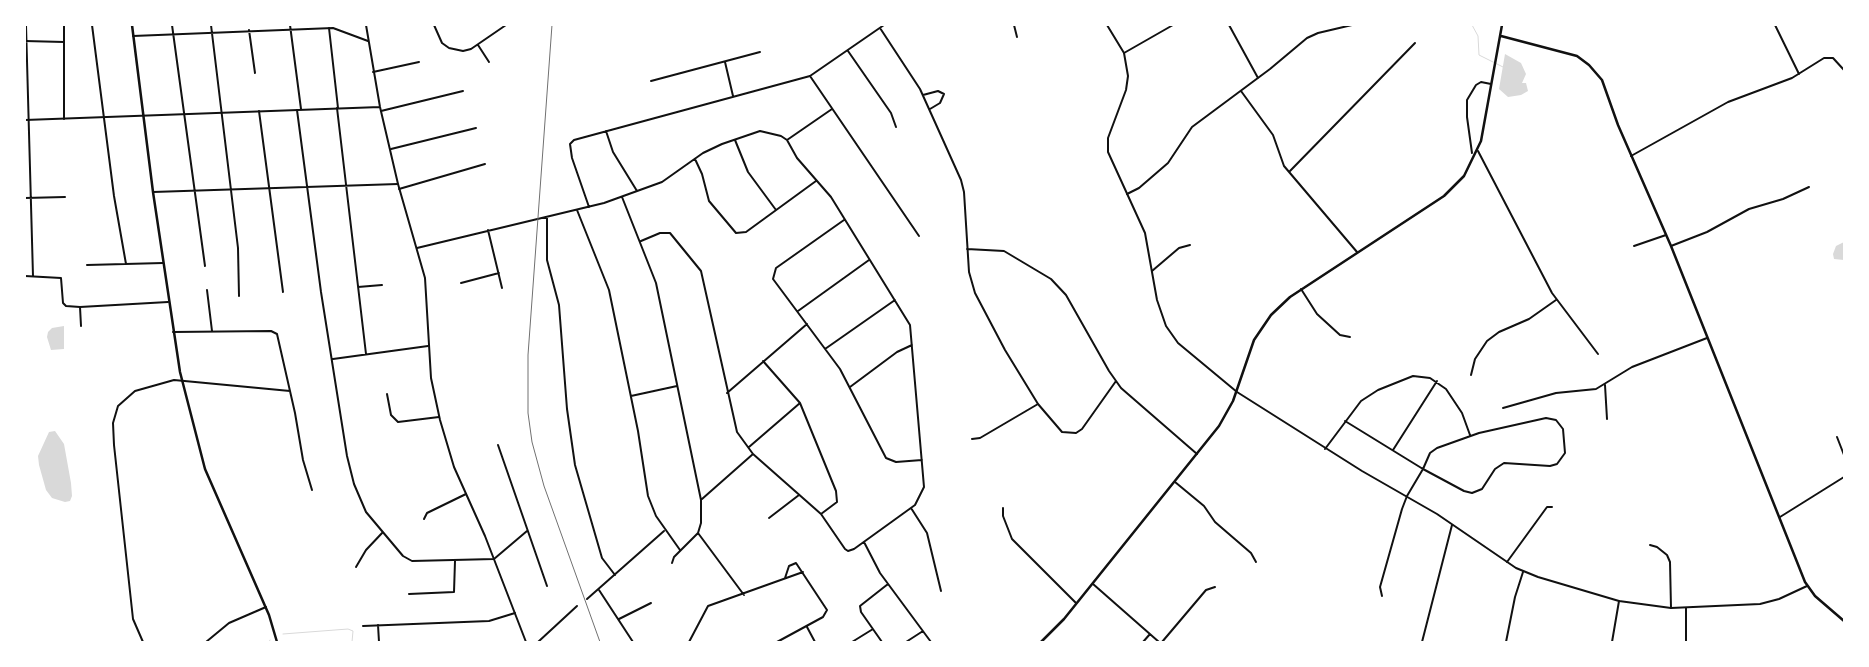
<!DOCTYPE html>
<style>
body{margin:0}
#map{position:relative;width:1869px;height:667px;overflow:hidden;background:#fff;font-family:"PT Sans",sans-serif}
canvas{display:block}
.frame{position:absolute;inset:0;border:26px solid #fff;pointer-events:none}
</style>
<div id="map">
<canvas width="1869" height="667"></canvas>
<div class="frame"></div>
</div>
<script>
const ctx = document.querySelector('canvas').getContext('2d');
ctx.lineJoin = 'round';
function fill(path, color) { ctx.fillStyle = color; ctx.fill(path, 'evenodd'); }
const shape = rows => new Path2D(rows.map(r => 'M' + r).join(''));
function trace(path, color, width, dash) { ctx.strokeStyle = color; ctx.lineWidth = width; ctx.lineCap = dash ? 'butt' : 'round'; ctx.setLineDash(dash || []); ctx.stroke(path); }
const water = shape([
 [1505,54,1521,63,1526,74,1522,83,1526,83,1528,91,1521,95,1508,97,1499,89],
 [1844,242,1844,260,1834,259,1833,254,1836,246],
 [64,326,64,349,51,350,47,337,48,332,52,328],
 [55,431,64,444,71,483,72,496,70,501,65,502,52,498,46,490,39,465,38,456,49,432]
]);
const stream = shape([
 [1472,25,1478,36,1479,55,1503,67],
 [283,634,348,629,353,631,352,642],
 [269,642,270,640]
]);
const minor = shape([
 [26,25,33,276],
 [64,25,64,119],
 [92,25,114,196,126,264],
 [172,25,205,266],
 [211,25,238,248,239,296],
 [290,25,301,109],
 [434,25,442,43,449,48,463,51,471,49,506,25],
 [1014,25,1017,37],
 [1229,25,1258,78],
 [1775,25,1799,74],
 [329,28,338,108],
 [880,28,920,89,961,180,964,192,969,272,975,293,1005,350,1038,404,1062,432,1076,433,1082,429,1116,381],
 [249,30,255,73],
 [133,36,333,28,368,41],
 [25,41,64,42],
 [478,45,489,62],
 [848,51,891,113,896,127],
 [1124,53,1173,25],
 [725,62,733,96],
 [373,72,419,62],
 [810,76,919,236],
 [651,81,760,52],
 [1241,91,1273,135,1284,166,1357,252],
 [923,95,938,91,944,94,940,103,930,109],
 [337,108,366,354],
 [297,110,321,292,347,456,354,484,366,512,403,556,412,561,494,559,527,531],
 [259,111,283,292],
 [381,111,463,91],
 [606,131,613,152,637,191],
 [735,140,748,172,776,210],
 [787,140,832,109],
 [391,149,476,128],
 [1478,151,1552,293,1598,354],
 [1472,153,1467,117,1467,100,1476,85,1481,82,1491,84],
 [1631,156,1728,102,1792,78,1824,58,1833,58,1844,70],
 [695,159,702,174,709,201,736,233,746,232,816,181],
 [1290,171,1415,43],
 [399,189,485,164],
 [153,192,398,184],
 [1127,194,1139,188,1168,163,1192,127,1270,69,1307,38,1318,33,1352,25],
 [622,197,656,283,701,500,701,523,698,533,674,557,672,563],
 [25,198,65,197],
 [589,207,572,158,570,144,574,140,810,76,884,25],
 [577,210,609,290,638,431,648,496,656,516,680,550],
 [547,217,547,260,559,305,567,409,575,465,602,558,615,575],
 [844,220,776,268,773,279,840,369,886,458,896,462,922,460],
 [488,230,502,288],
 [1634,246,1666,235],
 [1671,246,1707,232,1749,209,1783,199,1809,187],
 [417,248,604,203,662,182,703,153,722,144,760,131,781,136,787,140,797,158,831,197,910,325,924,487,915,505,854,549,848,551,845,549,821,514,753,454,737,432,701,271,670,233,660,233,641,241],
 [967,249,1004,251,1051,279,1066,295,1109,371,1121,388,1197,454],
 [87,265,163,263],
 [1152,271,1179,248,1190,245],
 [25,276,61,278,63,303,66,306,80,307],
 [461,283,499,273],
 [358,287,382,285],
 [1301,289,1317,314,1340,335,1350,337],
 [207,290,212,331],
 [798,311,869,260],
 [81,326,80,307,168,302],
 [173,332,271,331,277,334,295,413,303,460,312,490],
 [825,349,895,300],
 [333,359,428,346],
 [763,361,800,403,836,491,837,502,821,514],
 [1471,375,1475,359,1487,341,1499,332,1529,319,1556,300],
 [1605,385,1607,419],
 [850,387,897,352,912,345],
 [727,393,807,324],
 [387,394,391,415,398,422,439,417],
 [631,396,677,386],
 [1503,408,1556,393,1596,389,1632,367,1707,338],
 [1345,421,1423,469,1464,491,1472,493,1482,489,1495,469,1504,463,1550,466,1557,464,1565,453,1563,429,1556,420,1546,418,1479,433,1437,448,1430,453,1423,469,1407,496,1402,509,1380,587,1382,596],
 [1837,437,1844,455],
 [972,439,980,438,1038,404],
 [498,445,547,586],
 [749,447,800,403],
 [1325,449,1361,401,1378,390,1413,376,1430,378,1446,389,1462,413,1470,435],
 [1393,450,1437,381],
 [1175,482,1204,506,1215,522,1251,553,1256,562],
 [702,499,753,454],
 [911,508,927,533,941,591],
 [1003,508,1003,516,1012,539,1076,603],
 [1780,517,1844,477],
 [769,518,799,495],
 [424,519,427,513,466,494],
 [698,533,744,595],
 [864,542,880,573,931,642],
 [1650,545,1657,547,1667,555,1670,562,1671,608],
 [1507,562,1547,507,1552,507],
 [356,567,366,550,383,532],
 [1093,584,1159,642],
 [599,590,633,642],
 [409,594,454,592,455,561],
 [587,599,664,531],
 [1686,608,1686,642],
 [619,619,651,603],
 [378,625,379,642],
 [363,626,489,621,515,613],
 [807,627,815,642],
 [143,642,133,619,114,445,113,423,118,406,135,391,174,380,290,391],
 [206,642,229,623,266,607],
 [538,642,577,606],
 [689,642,708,606,803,572],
 [777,642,823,617,827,610,796,563,789,566,785,578],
 [852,642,873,629],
 [882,642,861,612,860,606,888,584],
 [906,642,923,631],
 [1143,642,1150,634],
 [1162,642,1206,590,1215,587],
 [1422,642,1452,525],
 [1506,642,1515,597,1523,572],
 [1612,642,1619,601]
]);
const tertiary = shape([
 [366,25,380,107,398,184,425,278,431,378,440,420,454,467,485,536,526,642],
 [1107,25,1124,53,1128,76,1126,90,1108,138,1108,152,1145,233,1157,300,1166,326,1178,343,1237,392,1362,471,1437,514,1516,568,1538,577,1619,601,1671,608,1760,604,1779,599,1807,586],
 [25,120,380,107]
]);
const secondary = shape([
 [1501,36,1577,56,1589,65,1602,80,1618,125,1671,246,1805,582,1815,596,1844,621],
 [1041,642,1064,619,1219,426,1233,401,1254,340,1271,315,1290,297,1444,196,1464,176,1481,141,1502,25]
]);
const primary = shape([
 [132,25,153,192,180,372,205,469,269,615,277,642]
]);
const rail = shape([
 [552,25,528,355,528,413,532,442,544,486,600,642]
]);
fill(water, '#d9d9d9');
trace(stream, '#d9d9d9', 1);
trace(minor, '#111', 2);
trace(tertiary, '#111', 2);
trace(secondary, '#111', 2.5);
trace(primary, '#111', 2.5);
trace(rail, '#707070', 1);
</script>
